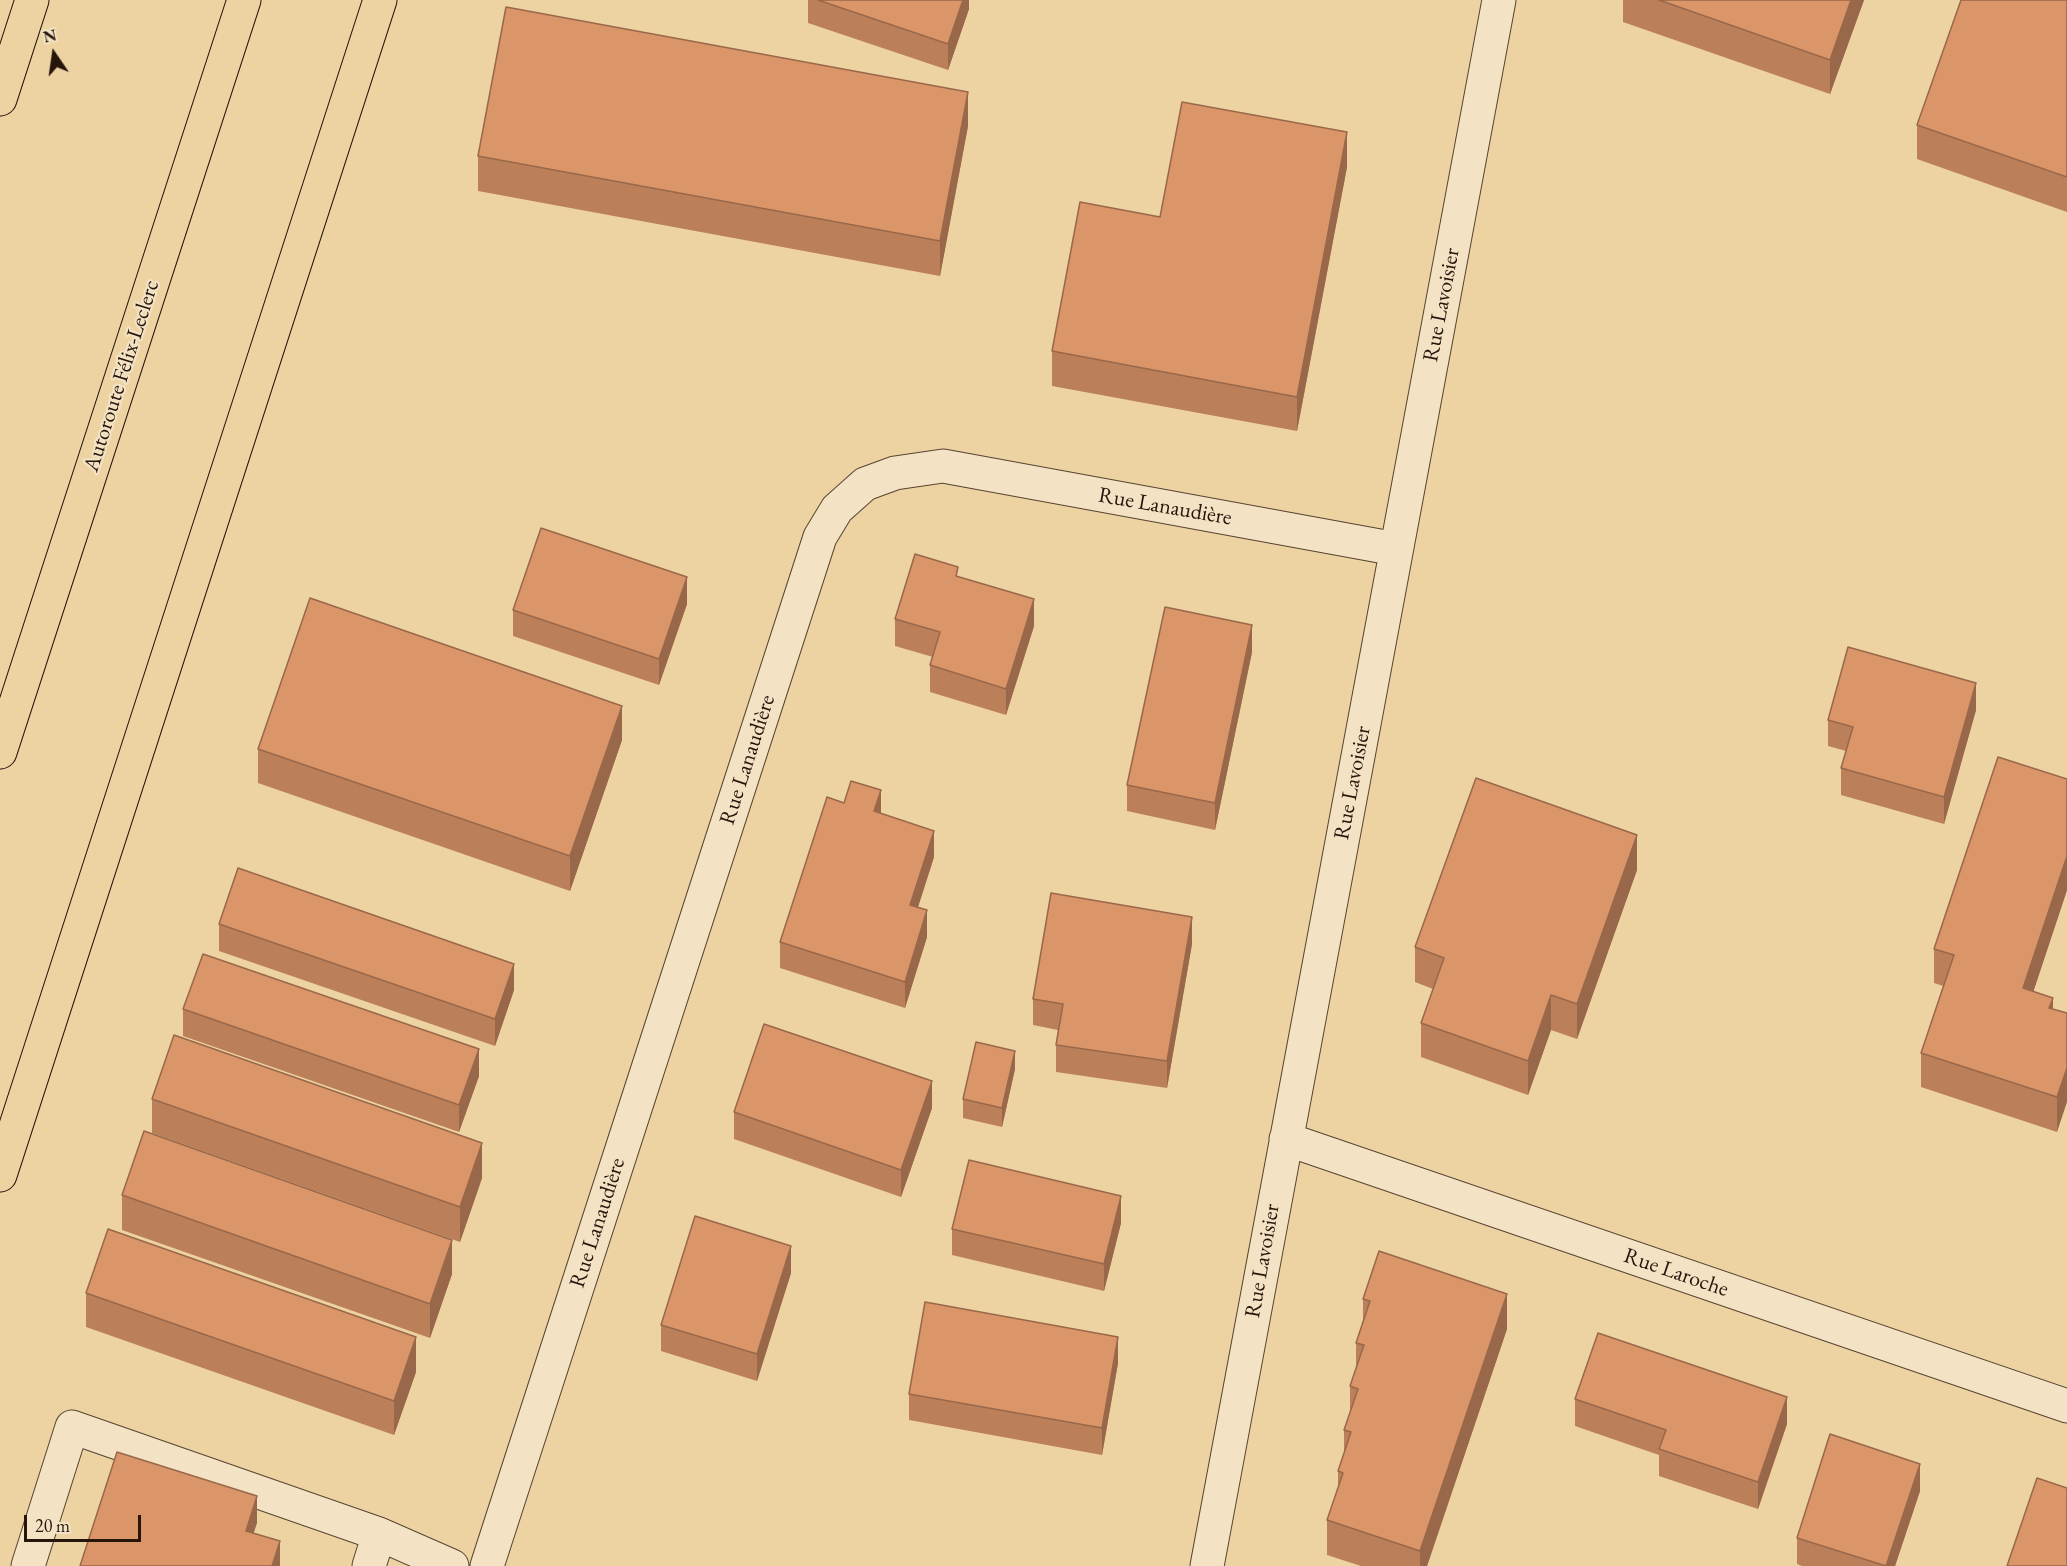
<!DOCTYPE html>
<meta charset="utf-8">
<style>
body{margin:0}
#map{position:relative;width:2067px;height:1566px;overflow:hidden;background:#edd2a2;font-family:"EB Garamond",serif}
canvas{display:block}
.north{position:absolute;left:24px;top:24px;width:60px;height:60px;-webkit-text-stroke:4px #f3e2c3;paint-order:stroke;rotate:347deg;font-size:16px;font-weight:700;line-height:24px;text-align:center;color:#25150b}
.north::after{content:'';display:block;margin:auto;width:21px;height:27px;background:#25150b;clip-path:polygon(50% 0,100% 100%,50% 72%,0 100%)}
.scale{position:absolute;left:24px;top:1515px;width:117px;height:27px;box-sizing:border-box;border:3px solid #25150b;border-top:0;padding-left:8px;font-size:18px;line-height:21px;white-space:nowrap;color:#25150b;-webkit-text-stroke:4px #f3e2c3;paint-order:stroke}
</style>
<div id="map">
<canvas width="2067" height="1566"></canvas>
<div class="north">N</div>
<div class="scale">20 m</div>
</div>
<script>
const ctx = document.querySelector('canvas').getContext('2d');
ctx.lineJoin = 'round';
const shape = rows => new Path2D(rows.map(r => 'M' + r).join(''));
function trace(path, color, width, dash) { ctx.strokeStyle = color; ctx.lineWidth = width; ctx.lineCap = dash ? 'butt' : 'round'; ctx.setLineDash(dash || []); ctx.stroke(path); }
function fill(path, color) { ctx.fillStyle = color; ctx.fill(path, 'evenodd'); }
function label(font, color, halo, rows, align = 'center') {
  ctx.font = font + ' "EB Garamond",serif'; ctx.lineWidth = 4.5; ctx.setLineDash([]); ctx.textBaseline = 'middle'; ctx.strokeStyle = halo; ctx.fillStyle = color; for (const [text, x, y, turn = 0] of rows) {
    ctx.save(); ctx.translate(x, y); ctx.rotate((+turn || 0) * Math.PI / 180); ctx.textAlign = isNaN(turn) ? turn : align; if (halo) ctx.strokeText(text, 0, 0); ctx.fillText(text, 0, 0); ctx.restore();
  }
}
const minor = shape([
 [1286,1139,2067,1406],
 [379,1534,452,1566],
 [28,1566,72,1427,379,1534,369,1566],
 [487,1566,820,537,837,509,865,484,895,473,943,466,1396,549],
 [1207,1566,1499,0]
]);
const highway = shape([
 [0,99,32,0],
 [0,752,244,0],
 [0,1175,380,0]
]);
const wall = shape([
 [808,0,969,0,969,9,948,70,808,23],
 [1623,0,1864,0,1830,94,1623,22],
 [2067,0,2067,212,1917,159,1917,125],
 [968,126,940,276,478,191,478,156],
 [1347,167,1297,431,1052,386,1052,351,1160,217],
 [958,576,1034,626,1006,715,930,692,930,665,933,657,895,646,895,619],
 [687,604,659,685,513,636,513,610],
 [1252,652,1215,830,1127,811,1127,785],
 [1976,710,1944,824,1841,795,1841,768,1846,751,1828,746,1828,720],
 [622,740,570,891,258,783,258,749],
 [2067,779,2067,890,2033,992,2053,1009,2067,1013,2057,1132,1921,1087,1921,1053,1943,986,1934,983,1934,949],
 [881,813,934,857,918,907,927,937,905,1008,780,968,780,942],
 [1637,870,1577,1039,1551,1030,1528,1095,1421,1057,1421,1023,1433,989,1415,982,1415,947],
 [219,924,514,990,495,1046,219,951],
 [1192,944,1167,1088,1056,1072,1056,1045,1058,1030,1033,1025,1033,999],
 [183,1009,479,1076,459,1132,183,1036],
 [1015,1069,1002,1127,963,1118,963,1099],
 [152,1099,482,1178,460,1242,152,1133],
 [932,1108,901,1197,734,1139,734,1112],
 [122,1195,452,1274,430,1338,122,1230],
 [1121,1223,1104,1291,952,1255,952,1229],
 [791,1273,757,1381,661,1351,661,1325],
 [86,1293,416,1372,394,1435,86,1327],
 [1363,1299,1507,1329,1427,1566,1361,1566,1327,1555,1327,1520,1338,1488,1338,1471,1344,1453,1344,1430,1350,1412,1350,1386,1356,1369,1356,1343,1363,1321],
 [1118,1363,1102,1455,909,1420,909,1394],
 [1575,1399,1787,1424,1758,1509,1659,1476,1659,1455,1575,1426],
 [1920,1491,1895,1566,1802,1566,1797,1564,1797,1538]
]);
const shadedWall = shape([
 [963,0,969,0,969,9,948,70,948,44],
 [1851,0,1864,0,1830,94,1830,60],
 [968,92,968,126,940,276,940,241],
 [1347,132,1347,167,1297,431,1297,397],
 [687,577,687,604,659,685,659,659],
 [1034,599,1034,626,1006,715,1006,689],
 [1252,625,1252,652,1215,830,1215,803],
 [1976,683,1976,710,1944,824,1944,797],
 [622,706,622,740,570,891,570,856],
 [881,790,881,817,874,811],
 [934,831,934,857,910,932,910,905],
 [1637,835,1637,870,1577,1039,1577,1004],
 [2067,856,2067,890,2023,1023,2023,988],
 [927,910,927,937,905,1008,905,982],
 [1192,917,1192,944,1167,1088,1167,1061],
 [514,964,514,990,495,1046,495,1019],
 [1551,995,1551,1030,1528,1095,1528,1061],
 [2053,998,2053,1033,2049,1008],
 [479,1049,479,1076,459,1132,459,1105],
 [1015,1051,1015,1069,1002,1127,1002,1108],
 [2067,1068,2067,1102,2057,1132,2057,1097],
 [932,1081,932,1108,901,1197,901,1170],
 [482,1143,482,1178,460,1242,460,1207],
 [1121,1196,1121,1223,1104,1291,1104,1264],
 [452,1240,452,1274,430,1338,430,1304],
 [791,1246,791,1273,757,1381,757,1354],
 [1507,1294,1507,1329,1427,1566,1420,1566,1420,1551],
 [416,1337,416,1372,394,1435,394,1401],
 [1118,1337,1118,1363,1102,1455,1102,1428],
 [1787,1397,1787,1424,1758,1509,1758,1482],
 [1920,1464,1920,1491,1895,1566,1886,1566],
 [257,1496,257,1523,246,1557,246,1531],
 [280,1541,280,1566,272,1566]
]);
const building = shape([
 [818,0,963,0,948,44,818,0],
 [1659,0,1851,0,1830,60,1659,0],
 [1961,0,2067,0,2067,177,1917,125,1961,0],
 [506,7,968,92,940,241,478,156,506,7],
 [1182,102,1347,132,1297,397,1052,351,1080,202,1160,217,1182,102],
 [541,528,687,577,659,659,513,610,541,528],
 [915,554,958,567,956,576,1034,599,1006,689,930,665,940,632,895,619,915,554],
 [310,598,622,706,570,856,258,749,310,598],
 [1165,607,1252,625,1215,803,1127,785,1165,607],
 [1848,647,1976,683,1944,797,1841,768,1853,727,1828,720,1848,647],
 [1998,757,2067,779,2067,856,2023,988,2053,998,2049,1008,2067,1013,2067,1068,2057,1097,1921,1053,1954,955,1934,949,1998,757],
 [1476,778,1637,835,1577,1004,1551,995,1528,1061,1421,1023,1444,958,1415,947,1476,778],
 [851,781,881,790,874,811,934,831,910,905,927,910,905,982,780,942,827,797,844,803,851,781],
 [238,868,514,964,495,1019,219,924,238,868],
 [1051,893,1192,917,1167,1061,1056,1045,1063,1004,1033,999,1051,893],
 [203,954,479,1049,459,1105,183,1009,203,954],
 [764,1024,932,1081,901,1170,734,1112,764,1024],
 [174,1035,482,1143,460,1207,152,1099,174,1035],
 [976,1042,1015,1051,1002,1108,963,1099,976,1042],
 [144,1131,452,1240,430,1304,122,1195,144,1131],
 [969,1160,1121,1196,1104,1264,952,1229,969,1160],
 [695,1216,791,1246,757,1354,661,1325,695,1216],
 [108,1229,416,1337,394,1401,86,1293,108,1229],
 [1379,1251,1507,1294,1420,1551,1327,1520,1343,1473,1338,1471,1351,1432,1344,1430,1358,1389,1350,1386,1364,1345,1356,1343,1370,1301,1363,1299,1379,1251],
 [925,1302,1118,1337,1102,1428,909,1394,925,1302],
 [1598,1333,1787,1397,1758,1482,1659,1449,1666,1430,1575,1399,1598,1333],
 [1830,1434,1920,1464,1886,1566,1797,1538,1830,1434],
 [117,1452,257,1496,246,1531,280,1541,272,1566,80,1566,117,1452],
 [2037,1478,2067,1488,2067,1566,2007,1566,2037,1478]
]);
const streetNames = [
 ["Rue Lavoisier",1442,305,-79],
 ["Autoroute Félix-Leclerc",122,376,-72],
 ["Rue Lanaudière",1165,507,10],
 ["Rue Lanaudière",748,760,-72],
 ["Rue Lavoisier",1353,783,-79],
 ["Rue Lanaudière",598,1223,-72],
 ["Rue Lavoisier",1263,1261,-80],
 ["Rue Laroche",1676,1273,19]
];
trace(minor, '#574431', 35);
trace(highway, '#25150b', 35);
trace(minor, '#f3e2c3', 33);
trace(highway, '#edd2a2', 33);
fill(wall, '#bb805a');
fill(shadedWall, '#99684a');
fill(building, '#da9569');
trace(building, '#99684a', 1.5);
label('22px', '#25150b', '#f3e2c3', streetNames);
</script>
